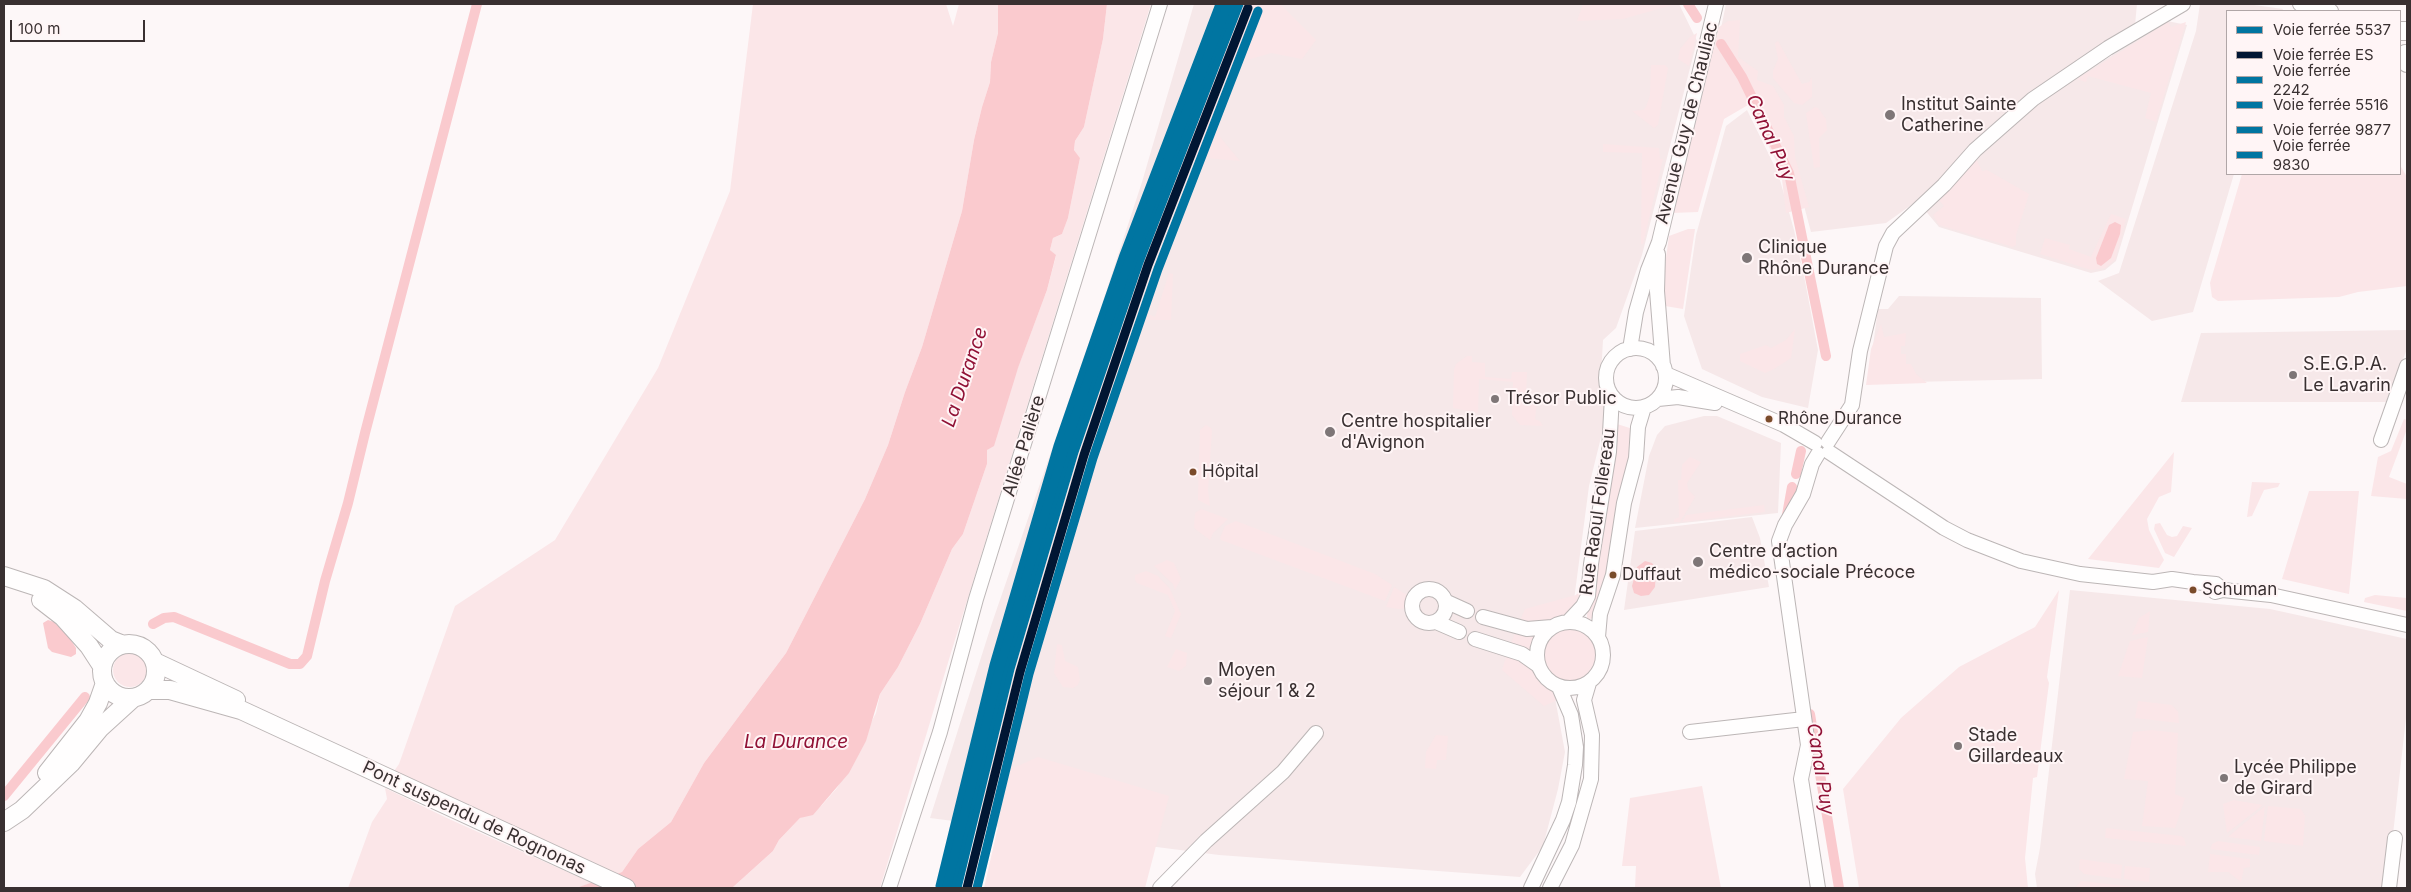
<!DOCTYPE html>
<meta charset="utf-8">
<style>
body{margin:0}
#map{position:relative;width:2411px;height:892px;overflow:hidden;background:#fdf7f8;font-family:Inter,sans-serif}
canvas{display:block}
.frame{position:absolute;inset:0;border:5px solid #393031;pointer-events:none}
.legend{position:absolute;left:2226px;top:10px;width:175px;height:165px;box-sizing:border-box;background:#fff5f6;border:1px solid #b0a6a7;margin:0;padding:6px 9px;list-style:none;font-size:15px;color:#393031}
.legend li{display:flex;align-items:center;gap:10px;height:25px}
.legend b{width:25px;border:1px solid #b0a6a7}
.scale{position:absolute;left:10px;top:20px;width:135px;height:22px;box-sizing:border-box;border:2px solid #393031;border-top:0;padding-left:6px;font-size:15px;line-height:18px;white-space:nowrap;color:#393031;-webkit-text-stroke:4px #fff5f6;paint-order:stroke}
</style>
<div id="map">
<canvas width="2411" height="892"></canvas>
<div class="frame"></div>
<ul class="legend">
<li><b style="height:6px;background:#0075a1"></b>Voie ferrée 5537</li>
<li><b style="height:6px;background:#011633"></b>Voie ferrée ES</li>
<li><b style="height:6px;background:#0075a1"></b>Voie ferrée 2242</li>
<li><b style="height:6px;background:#0075a1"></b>Voie ferrée 5516</li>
<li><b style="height:6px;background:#0075a1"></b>Voie ferrée 9877</li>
<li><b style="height:6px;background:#0075a1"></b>Voie ferrée 9830</li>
</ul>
<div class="scale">100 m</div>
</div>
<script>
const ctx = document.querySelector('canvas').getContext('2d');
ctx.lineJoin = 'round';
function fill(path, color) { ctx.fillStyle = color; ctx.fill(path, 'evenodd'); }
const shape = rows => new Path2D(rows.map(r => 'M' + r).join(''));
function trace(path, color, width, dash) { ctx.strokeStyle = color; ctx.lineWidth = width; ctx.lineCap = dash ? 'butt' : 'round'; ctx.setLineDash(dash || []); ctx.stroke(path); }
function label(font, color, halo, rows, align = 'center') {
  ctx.font = font + ' Inter,sans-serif'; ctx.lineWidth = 4; ctx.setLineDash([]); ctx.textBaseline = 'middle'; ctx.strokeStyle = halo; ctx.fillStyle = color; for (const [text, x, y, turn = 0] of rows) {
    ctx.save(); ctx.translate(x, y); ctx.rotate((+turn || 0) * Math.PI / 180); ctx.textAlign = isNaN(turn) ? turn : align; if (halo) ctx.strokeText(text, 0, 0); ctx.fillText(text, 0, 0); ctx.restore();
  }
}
const built = shape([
 [1194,4,1679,4,1697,41,1642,255,1616,328,1603,340,1600,393,1606,417,1589,486,1574,600,1524,645,1528,673,1555,698,1565,752,1558,789,1543,846,1520,877,1219,855,930,818,992,623,1102,304,1142,182],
 [1726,4,2137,4,2135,25,1928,193,1886,223,1811,232,1788,146,1719,38],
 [2200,4,2247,4,2283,9,2282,11,2227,11,2227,174,2234,174,2193,312,2152,321,2098,281,2119,273,2196,31],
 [2167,21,2187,25,2116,261,2105,270,2091,273,1939,227,1924,209,1990,146,2047,96],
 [1747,110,1778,173,1794,230,1805,281,1818,350,1808,408,1762,397,1702,369,1684,316,1696,235,1726,126],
 [1899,296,2041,298,2042,379,1868,383,1878,309,1888,309],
 [2407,330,2407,349,2386,402,2181,402,2201,333],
 [1704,416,1717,416,1781,443,1778,513,1635,528,1649,456,1657,435,1665,426],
 [1752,517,1760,538,1769,587,1624,610,1635,531],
 [2070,590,2270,609,2407,639,2407,709,2387,888,2037,888,2035,874,2040,848]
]);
const green = shape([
 [753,4,946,4,953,26,959,4,998,4,998,33,991,62,990,82,982,107,974,140,962,211,922,347,905,392,888,445,865,499,786,653,704,763,671,822,638,849,622,872,614,875,392,774,399,764,455,606,555,540,658,368,730,191],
 [1107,4,1151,4,950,656,880,888,732,888,773,851,779,840,800,818,822,805,837,788,876,713,880,694,898,667,920,624,952,549,963,534,987,464,987,450,1047,290,1056,256,1050,250,1053,238,1062,234,1068,218,1080,158,1074,150,1075,141,1084,127,1103,39],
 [1232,4,1280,4,1316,40,1302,59,1271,53,1244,61,1226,80,1220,76,1215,85,1221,89,1217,95,1216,108,1220,137,1240,161,1184,156,1183,150,1236,11,1232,8],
 [1583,4,1676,4,1623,19,1577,21],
 [1740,20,1738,57,1758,71,1757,80,1773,86,1784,105,1784,117,1794,136,1795,157,1809,207,1786,213,1781,171,1748,105,1724,119,1698,212,1672,213,1719,27,1728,21],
 [2168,22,2171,27,2186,22,2156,122,2145,118,2151,93,2088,76,2086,82,2077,79],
 [1697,33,1689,66,1678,59,1680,49,1690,37],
 [1778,41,1802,84,1809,82,1812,77,1812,97,1802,105,1794,103,1773,78,1773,71,1778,59,1775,43],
 [1651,65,1665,65,1668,68,1658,125,1654,128,1632,111,1643,110,1646,107,1650,95],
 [1815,107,1818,108,1826,119,1827,130,1819,138,1820,167,1814,168,1806,113],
 [1603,144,1659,148,1660,159,1663,159,1643,244,1641,244,1642,153,1603,152],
 [1976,159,1982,171,1987,170,2029,194,2016,235,2016,245,2013,247,1939,225,1933,215,1944,206,1938,199],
 [2400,165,2407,177,2407,286,2358,292,2339,297,2218,301,2212,297,2210,283,2242,174,2400,174],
 [2111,214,2126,219,2115,260,2105,268,2091,270,2040,254,2045,238,2070,245,2069,249,2091,257],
 [1688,229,1695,229,1683,309,1665,306,1663,280,1669,236],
 [1169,273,1173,274,1171,320,1144,320,1148,314,1155,317],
 [1881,324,1884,337,1906,333,1905,346,1901,346,1901,354,1906,354,1906,364,1911,364,1916,374,1927,383,1866,385,1871,349],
 [1795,329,1791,358,1774,369,1765,373,1740,361,1740,354,1766,345,1771,348,1786,340],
 [1467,356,1472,356,1472,362,1485,363,1485,377,1511,379,1512,372,1527,372,1526,396,1533,398,1533,401,1537,401,1535,419,1540,421,1543,426,1520,425,1512,415,1513,382,1479,379,1478,413,1453,408,1454,369,1456,364],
 [2404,419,2407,420,2407,429,2389,477,2407,484,2407,499,2371,496,2378,457,2391,451],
 [1617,424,1633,429,1628,466,1614,521,1608,571,1592,618,1587,621,1587,614,1593,599,1617,438],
 [1206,425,1211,428,1212,431,1208,490,1210,506,1198,500,1198,497,1200,430],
 [2174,452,2171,492,2159,497,2147,519,2149,530,2164,560,2159,568,2088,559],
 [1690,457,1701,462,1687,483,1688,489,1695,497,1680,522,1674,522,1674,519,1679,517,1678,480,1681,480,1682,465],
 [2252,482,2280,483,2278,487,2264,490,2252,516,2247,517],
 [2309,491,2359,491,2349,594,2282,579],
 [1764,505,1765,512,1682,522,1686,515],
 [1201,509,1228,519,1213,533,1210,540,1194,528,1195,513],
 [1236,521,1375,574,1392,585,1385,601,1221,540,1220,538,1225,526],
 [2160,523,2167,535,2172,537,2177,536,2183,526,2192,528,2174,557,2165,553,2154,529,2155,524],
 [1167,560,1174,563,1181,579,1175,590,1173,584,1154,566],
 [1146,571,1158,576,1170,589,1181,614,1171,638,1165,636,1175,611,1168,595,1137,583,1135,580,1135,575],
 [1583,585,1582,600,1568,614,1541,623,1520,621,1525,609,1576,595],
 [1394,587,1407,595,1405,608,1399,609,1386,607],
 [2059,590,2047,677,2049,683,2037,777,2033,778,2025,858,2028,888,1859,888,1843,789,1901,718,1959,667,2035,627],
 [2375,595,2407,598,2407,611,2364,602,2365,598],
 [2150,611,2148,632,2132,635,2139,618],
 '1543 654a28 28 0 1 1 56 0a28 28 0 1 1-56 0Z',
 [1516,631,1539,634,1532,653,1511,643],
 [2148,637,2142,678,2118,676,2130,641],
 [1057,644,1062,645,1065,661,1078,667,1080,680,1078,685,1073,688,1063,687,1054,673],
 [1176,649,1187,653,1186,666,1179,671,1167,667],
 '113 670a17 17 0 1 1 34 0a17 17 0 1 1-34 0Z',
 [1507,654,1529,665,1560,699,1544,706,1502,670],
 [2138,701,2172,705,2178,712,2179,723,2135,718],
 [2152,730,2178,733,2175,794,2185,798,2175,828,2142,826,2148,781,2124,779,2133,732],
 [1436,735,1448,736,1446,760,1437,760,1436,769,1425,768,1426,752],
 [1038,757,1169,796,1145,888,984,888,1011,769],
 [1702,786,1721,888,1635,888,1636,866,1622,866,1630,798],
 [385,788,449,819,592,883,576,888,348,888,372,822,387,799],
 [2233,800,2263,805,2227,833,2223,804],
 [2265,806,2261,841,2228,837],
 [2268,806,2301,809,2305,816,2303,846,2264,841],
 [2106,828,2181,836,2184,838,2186,846,2105,838],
 [2218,841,2260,847,2259,855,2210,849,2212,844],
 [2210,854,2250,859,2250,867,2244,868,2241,882,2228,872,2208,872],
 [2080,859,2122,865,2121,879,2084,874,2079,869],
 [2125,866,2150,868,2149,882,2124,879],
 [2081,881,2144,888,2075,888]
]);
const water = shape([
 [998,4,1107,4,1103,39,1084,127,1075,141,1074,150,1080,158,1068,218,1062,234,1053,238,1050,250,1056,255,1047,290,1018,368,994,446,987,450,987,464,963,534,952,549,920,624,898,667,880,694,866,741,849,773,813,815,800,818,779,840,773,851,732,888,576,888,622,872,638,849,671,822,704,763,786,653,865,499,888,445,905,392,922,347,962,211,974,140,982,107,990,82,991,62,998,33],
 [2115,222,2121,225,2120,234,2111,258,2101,266,2097,264,2096,258,2109,225],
 [1645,561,1652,563,1656,568,1655,587,1649,595,1641,596,1634,593,1632,586,1637,567],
 [48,620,54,622,69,637,76,648,76,654,71,657,52,652,48,648,43,623]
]);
const canal = shape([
 [1688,4,1697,18],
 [1721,44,1742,77,1789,173,1826,356],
 [1796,474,1801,451],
 [1787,515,1792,487],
 [153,624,164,618,174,617,290,664,300,664,307,656,325,581,348,503,365,433,477,4],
 [1810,714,1839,888],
 [4,796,85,697]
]);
const minor = shape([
 [2300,4,2331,11],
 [1658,254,1657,291,1663,366],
 '1606 378a30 30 0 1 1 60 0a30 30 0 1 1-60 0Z',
 [1630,349,1636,312,1648,270,1659,242,1716,4],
 [1666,374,1784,425,1815,443],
 [1658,399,1678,397,1715,403],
 [2381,440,2407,366],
 [1828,442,1852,405,1860,351,1886,246,1893,233,1944,185,1975,150,2033,99,2108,48,2183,4],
 [1829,452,1944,528,1967,540,2021,561,2080,574,2153,582,2172,579,2193,582,2216,584,2223,590],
 [1818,454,1812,464,1803,494,1785,525,1779,541,1808,745,1801,779,1818,888],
 '1412 606a17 17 0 1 1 34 0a17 17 0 1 1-34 0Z',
 [2215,592,2223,590,2271,595,2407,625],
 [1445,601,1467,611],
 [1483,617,1527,629,1552,627],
 '1537 655a33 33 0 1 1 66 0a33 33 0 1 1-66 0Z',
 [1436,622,1459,632],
 [1568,622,1583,606,1588,596,1591,564,1609,452,1612,396],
 [1598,637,1600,614,1613,575,1624,503,1636,458,1638,427,1644,407],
 [1475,639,1522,654,1539,666],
 [1690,732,1804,719],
 [889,888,940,732,976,599,1160,4],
 [1160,888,1206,841,1283,772,1316,733],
 [1531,888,1563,820,1569,802,1575,765,1576,747,1571,715,1559,687],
 [1550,888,1572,845,1591,779,1592,735,1584,700,1589,683],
 [2389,888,2395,838]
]);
const major = shape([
 [2400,31,2407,31],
 [2405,54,2407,63],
 [4,576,44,589,75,609,111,640,121,644],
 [41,600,63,617,89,646,102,666],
 '102 671a27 27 0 1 1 54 0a27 27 0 1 1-54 0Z',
 [155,662,236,700],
 [149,690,170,690,241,710,626,888],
 [47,773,88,721,98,703,105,683],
 [4,822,22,810,71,763,100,728,133,698]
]);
const rail1 = shape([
 [957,888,1010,669,1074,452,1139,262,1239,4]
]);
const rail2 = shape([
 [967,888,1020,672,1084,455,1148,265,1248,8]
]);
const rail3 = shape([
 [950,888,1004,667,1068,449,1133,259,1231,4]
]);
const rail4 = shape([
 [940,886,994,665,1058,446,1124,255,1220,4]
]);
const rail5 = shape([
 [947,886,1000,667,1064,449,1130,258,1228,4]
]);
const rail6 = shape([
 [977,888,1029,674,1093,458,1158,269,1258,11]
]);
const markers = [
 [1890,115,6,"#7e7677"],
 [1747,258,6,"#7e7677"],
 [2293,375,5,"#7e7677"],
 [1495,399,5,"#7e7677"],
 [1769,419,4.5,"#7a4b2a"],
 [1330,432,6,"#7e7677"],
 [1193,472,4.5,"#7a4b2a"],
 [1698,562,6,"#7e7677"],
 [1613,575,4.5,"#7a4b2a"],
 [2193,590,4.5,"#7a4b2a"],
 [1208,681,5,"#7e7677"],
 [1958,746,5,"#7e7677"],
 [2224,778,5,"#7e7677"]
];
const busNames = [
 ["Rhône Durance",1778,419],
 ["Hôpital",1202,472],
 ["Duffaut",1622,575],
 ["Schuman",2202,590]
];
const poiNames = [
 ["Institut Sainte",1901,105],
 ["Catherine",1901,126],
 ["Clinique",1758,248],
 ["Rhône Durance",1758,269],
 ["S.E.G.P.A.",2303,365],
 ["Le Lavarin",2303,386],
 ["Trésor Public",1505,399],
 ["Centre hospitalier",1341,422],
 ["d'Avignon",1341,443],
 ["Centre d’action",1709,552],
 ["médico-sociale Précoce",1709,573],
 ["Moyen",1218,671],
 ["séjour 1 & 2",1218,692],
 ["Stade",1968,736],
 ["Gillardeaux",1968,757],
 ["Lycée Philippe",2234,768],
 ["de Girard",2234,789]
];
const streetNames = [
 ["Avenue Guy de Chauliac",1687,123,-76],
 ["Allée Palière",1024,446,-73],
 ["Rue Raoul Follereau",1598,512,-82],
 ["Pont suspendu de Rognonas",474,818,25]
];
const waterNames = [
 ["Canal Puy",1770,138,66],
 ["La Durance",965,377,-71],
 ["La Durance",796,742],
 ["Canal Puy",1820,769,81]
];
fill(built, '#f6e8e9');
fill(green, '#fbe6e8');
fill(water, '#facace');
trace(canal, '#facace', 10);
trace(minor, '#bcb6b6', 16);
trace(major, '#bcb6b6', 20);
trace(minor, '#fffefe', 14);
trace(major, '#fffefe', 18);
trace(rail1, '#0075a1', 9);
trace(rail2, '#011633', 9);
trace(rail3, '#0075a1', 9);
trace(rail4, '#0075a1', 9);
trace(rail5, '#0075a1', 9);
trace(rail6, '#0075a1', 9);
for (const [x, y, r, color] of markers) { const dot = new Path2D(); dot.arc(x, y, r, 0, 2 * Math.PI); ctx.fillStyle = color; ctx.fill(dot); trace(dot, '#fff5f6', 2); }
label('17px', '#393031', '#fff5f6', busNames, 'left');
label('18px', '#393031', '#fff5f6', poiNames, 'left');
label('18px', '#393031', '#fff5f6', streetNames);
label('italic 19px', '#901135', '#fff5f6', waterNames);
</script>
